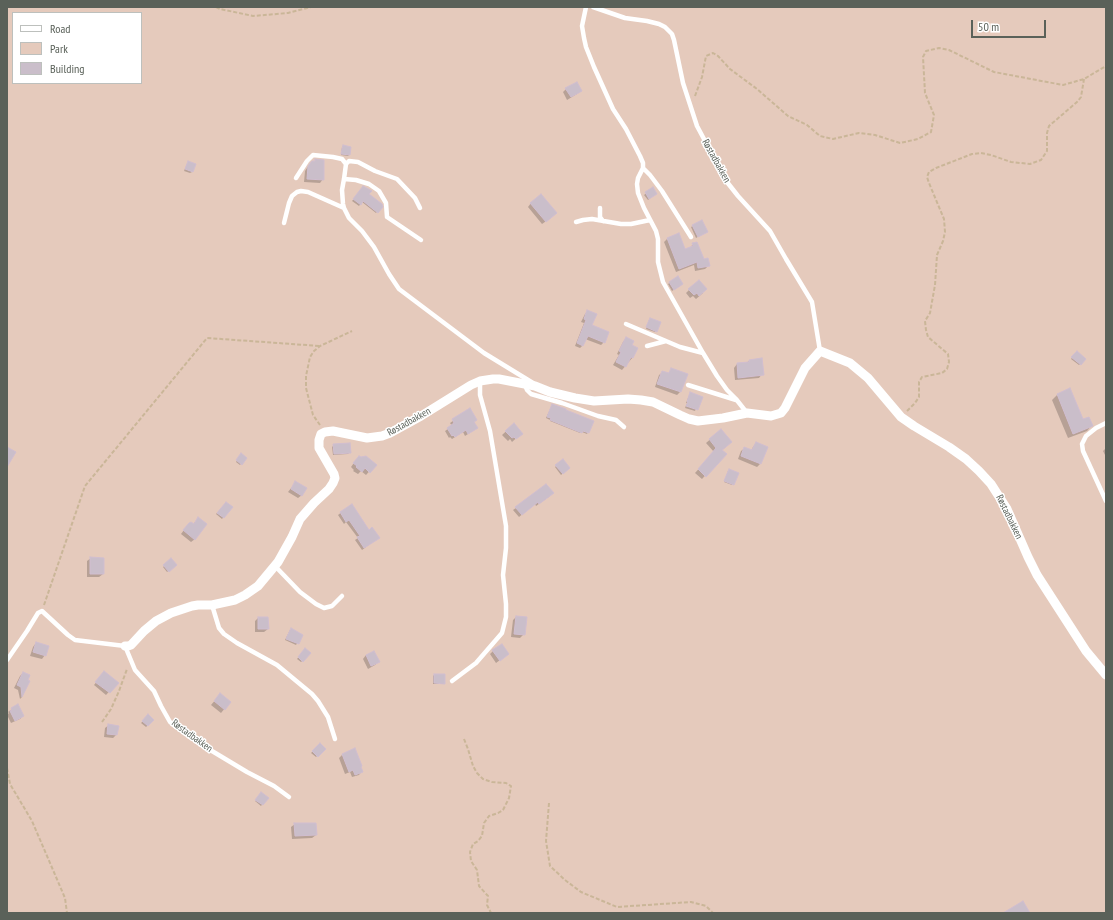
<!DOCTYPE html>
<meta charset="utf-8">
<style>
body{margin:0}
#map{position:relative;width:1113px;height:920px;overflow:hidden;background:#ece0eb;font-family:"PT Sans Narrow",sans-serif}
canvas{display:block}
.frame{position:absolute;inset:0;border:8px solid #5a6159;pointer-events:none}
.legend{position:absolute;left:12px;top:12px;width:130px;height:72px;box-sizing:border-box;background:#fff;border:1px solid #bdc0bd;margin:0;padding:5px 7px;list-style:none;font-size:12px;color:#5a6159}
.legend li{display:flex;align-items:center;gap:8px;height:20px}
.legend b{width:20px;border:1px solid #bdc0bd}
.scale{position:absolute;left:971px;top:20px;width:75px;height:18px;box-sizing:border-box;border:2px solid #5a6159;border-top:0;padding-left:5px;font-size:12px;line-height:14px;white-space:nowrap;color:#5a6159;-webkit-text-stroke:3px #fff;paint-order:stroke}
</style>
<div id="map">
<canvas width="1113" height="920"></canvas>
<div class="frame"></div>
<ul class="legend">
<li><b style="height:5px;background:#fff"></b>Road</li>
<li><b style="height:11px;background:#e5cabc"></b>Park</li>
<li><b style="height:11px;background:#cabeca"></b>Building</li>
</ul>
<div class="scale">50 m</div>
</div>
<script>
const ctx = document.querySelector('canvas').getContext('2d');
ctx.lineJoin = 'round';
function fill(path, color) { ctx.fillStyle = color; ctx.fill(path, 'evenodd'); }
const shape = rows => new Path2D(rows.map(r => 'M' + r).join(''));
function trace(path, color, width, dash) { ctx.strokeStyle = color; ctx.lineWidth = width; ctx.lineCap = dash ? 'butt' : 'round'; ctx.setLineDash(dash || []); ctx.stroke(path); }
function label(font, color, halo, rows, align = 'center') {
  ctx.font = font + ' "PT Sans Narrow",sans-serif'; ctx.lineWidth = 3; ctx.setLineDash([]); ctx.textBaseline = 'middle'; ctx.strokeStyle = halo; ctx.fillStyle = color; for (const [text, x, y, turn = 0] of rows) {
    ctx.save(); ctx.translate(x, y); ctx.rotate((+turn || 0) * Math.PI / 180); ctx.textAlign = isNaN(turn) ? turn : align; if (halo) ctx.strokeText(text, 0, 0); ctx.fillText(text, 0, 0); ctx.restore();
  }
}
const green = shape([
 [7,7,1106,7,1106,913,7,913],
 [13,13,141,13,141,83,13,83]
]);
const shadow = shape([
 [566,89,581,91,577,94,567,100,563,92],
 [343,146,350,148,349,155,348,156,341,155,342,147],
 [314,162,323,179,320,183,304,182,305,171,309,165],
 [187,164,192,172,190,173,184,171],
 [362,189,381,206,376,213,362,202,359,206,352,201],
 [652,189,654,195,648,200,644,195],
 [531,203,552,217,542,224,528,207],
 [693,226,706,232,696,238,691,227],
 [679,235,685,250,690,248,693,244,703,260,708,266,705,269,695,271,694,265,676,272,664,242,667,239],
 [678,277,681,285,672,291,668,284],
 [689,290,703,293,696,299,693,296,690,298,686,293],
 [588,311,591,326,604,342,601,345,585,339,583,345,580,348,575,346,584,323,581,322,585,314],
 [649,320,656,331,655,332,646,329],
 [626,338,631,346,633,357,622,370,613,365,619,355,617,354,623,342],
 [1077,352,1085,359,1079,365,1071,359],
 [749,361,762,374,759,378,735,380,734,368,737,364,746,363],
 [672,369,686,374,680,392,677,395,655,387,659,375,663,372,668,374],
 [690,393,701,397,695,411,685,408,687,403,686,403],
 [1058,394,1082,421,1092,425,1087,431,1068,438,1052,400],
 [552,405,588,432,587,434,582,432,580,433,550,421,550,420,546,418],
 [470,409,474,422,477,428,465,436,463,432,452,439,450,437,449,438,445,431,452,426,450,423],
 [514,424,521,434,512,442,510,439,508,441,502,435],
 [721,430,728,445,721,451,725,454,702,479,695,473,714,452,706,443],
 [756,443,760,464,757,467,738,459,741,451,745,448,751,451,753,447],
 [334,445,350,452,348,454,333,455,332,447],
 [1106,448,1106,457,1103,451],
 [241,455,246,458,240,465,236,462],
 [356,460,375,465,366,475,361,471,358,474,353,471,354,470,351,467],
 [562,460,569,468,561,475,555,467],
 [728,471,733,484,732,485,724,482],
 [296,482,302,495,298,498,288,492],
 [550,496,536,506,535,504,519,517,513,510,516,508],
 [226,503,231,507,222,519,216,514],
 [351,505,369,531,378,538,362,550,355,540,358,538,346,522,344,524,338,515],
 [195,522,195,539,191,542,181,534,187,526,193,525],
 [91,558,103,574,99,577,87,577,87,561],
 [171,560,175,565,167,572,163,567],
 [516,617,524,634,520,638,511,637,513,620],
 [258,618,268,629,264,632,255,632,255,621],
 [290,630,302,635,296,645,285,640],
 [36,643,45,655,42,659,30,656,33,647],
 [305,649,310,653,301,662,297,659],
 [493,651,508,654,496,663,490,654],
 [366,655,378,662,375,665,368,669,363,659],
 [23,673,26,681,29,682,22,697,20,699,18,690,14,688,20,676],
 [102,675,117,683,106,695,94,685],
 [434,675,444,683,443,684,433,684,433,676],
 [217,698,230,702,221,713,211,705],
 [12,709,23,716,20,719,11,723,7,715,9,713,8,712],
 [148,716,153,720,146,727,141,723],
 [109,725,116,735,113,738,104,737,105,728],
 [320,744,324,749,316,757,311,753],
 [355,750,362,771,359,775,352,777,350,772,345,774,339,758,342,755],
 [260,795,267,798,261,806,255,801],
 [295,824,316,835,312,838,292,839,291,827]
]);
const building = shape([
 [577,82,582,91,571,97,565,88,577,82],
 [343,145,351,147,350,155,341,154,343,145],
 [315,159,324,160,324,180,307,179,308,166,312,161,315,161,315,159],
 [188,161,196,164,193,172,185,169,188,161],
 [363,186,372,191,369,194,382,204,383,207,378,213,363,201,361,205,353,199,363,186],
 [653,187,657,194,649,199,645,192,653,187],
 [541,194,557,213,546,222,530,203,541,194],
 [702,220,708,232,698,237,692,225,702,220],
 [679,233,685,249,693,246,692,243,697,242,704,259,708,258,710,266,698,268,697,262,679,269,667,238,679,233],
 [678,276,683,284,674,290,669,282,678,276],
 [699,280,707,289,699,296,697,293,694,295,688,289,699,280],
 [587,310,597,314,592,325,609,332,605,343,588,336,583,346,577,343,586,320,584,319,587,310],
 [650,318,661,322,657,332,646,327,650,318],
 [626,337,634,341,632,345,638,348,633,358,631,357,626,367,616,362,621,352,619,351,626,337],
 [1077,351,1086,359,1081,365,1071,357,1077,351],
 [762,358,764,375,738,378,737,363,749,362,749,360,762,358],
 [671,368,688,374,681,392,657,384,662,371,669,373,671,368],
 [1070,388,1083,419,1089,417,1093,426,1073,434,1057,394,1070,388],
 [690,392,703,397,698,410,686,406,688,402,687,402,690,392],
 [552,404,566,409,566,410,594,421,589,433,583,431,582,433,550,420,551,418,547,417,552,404],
 [470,408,477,420,474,422,478,428,468,434,466,430,455,437,453,435,452,436,447,428,454,423,452,419,470,408],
 [514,423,523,434,516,439,514,437,512,438,505,431,514,423],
 [721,429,732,442,722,450,727,454,706,477,698,469,716,448,709,439,721,429],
 [756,442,768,447,761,464,741,456,744,447,752,450,756,442],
 [350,443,351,453,334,454,333,444,350,443],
 [7,447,16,452,7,467,7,447],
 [241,453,247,458,242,465,236,460,241,453],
 [359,456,361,457,366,456,377,465,370,473,365,468,362,472,356,467,357,466,353,463,359,456],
 [563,459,570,468,563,474,555,465,563,459],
 [729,469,739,473,734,485,724,481,729,469],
 [295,481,307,488,302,496,291,489,295,481],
 [546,484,554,493,539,504,538,502,522,515,515,507,546,484],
 [226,502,233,507,224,518,217,513,226,502],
 [352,504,369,530,372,527,380,538,364,548,357,537,360,536,349,520,346,522,340,512,352,504],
 [198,517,207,524,195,540,183,530,189,523,191,522,194,524,198,517],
 [90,557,104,558,104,574,90,574,90,557],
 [171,558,177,565,169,572,163,565,171,558],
 [516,616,527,617,525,635,514,634,516,616],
 [258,617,268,617,269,629,258,629,258,617],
 [291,628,303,635,299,644,286,639,291,628],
 [36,642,49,646,46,656,33,652,36,642],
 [502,644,509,654,500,661,492,650,502,644],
 [305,648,311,653,303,662,298,657,305,648],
 [374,651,380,662,371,666,366,655,374,651],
 [104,671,119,683,110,693,95,682,104,671],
 [23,672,30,675,28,680,30,681,22,697,21,687,17,685,23,672],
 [434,674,445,674,445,684,434,683,434,674],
 [220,693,231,702,225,710,214,701,220,693],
 [18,704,24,716,15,721,10,711,12,710,11,708,18,704],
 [148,714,154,720,148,726,142,721,148,714],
 [108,724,119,726,117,735,107,734,108,724],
 [320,743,326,749,318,757,312,751,320,743],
 [355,748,362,766,361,767,363,772,355,775,353,770,349,772,342,754,355,748],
 [261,792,269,798,263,805,255,800,261,792],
 [294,823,316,823,317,835,295,836,294,823],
 [1023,901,1030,913,1003,913,1023,901]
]);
const path = shape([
 [216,7,220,9,253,16,288,13,311,7],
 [695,96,702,77,706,56,713,53,718,56,730,69,757,89,788,116,807,125,820,136,833,139,859,133,875,135,900,143,918,139,931,132,934,115,925,93,923,57,926,51,939,48,949,50,994,72,1063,85,1084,79,1106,66],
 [907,411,915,403,919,397,919,382,922,377,942,373,947,369,949,362,948,354,928,337,926,330,925,321,930,313,935,285,937,255,943,241,945,232,944,219,929,183,927,177,929,172,936,168,972,154,981,153,991,155,1011,162,1030,164,1041,160,1047,151,1047,133,1049,126,1077,102,1081,97,1084,79],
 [320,425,313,415,306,388,306,376,310,357,314,351,320,346,352,331],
 [44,605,85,486,207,338,320,346],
 [102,722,111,709,119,691,127,669],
 [464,739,468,749,473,766,477,773,483,779,492,782,506,783,511,786,509,798,503,810,498,813,489,816,484,823,482,836,478,841,473,844,470,852,471,861,477,870,479,886,488,896,487,905,491,913],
 [7,768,10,784,32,821,65,898,67,913],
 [549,803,546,841,550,866,565,880,581,892,617,907,691,902,706,906,713,913]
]);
const lane = shape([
 [586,7,582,26,584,38,586,47,594,67,613,109,626,129,640,156,643,163,643,168,638,178,637,184,638,193,644,208,656,231,658,239,658,262,663,282,703,353,717,376,727,390,736,399,747,413],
 [593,7,625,18,647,21,659,24,665,27,672,34,674,40,683,83,697,126,727,182,738,196,770,231,786,259,812,302,820,351],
 [346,164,344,179,342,190,343,204,344,208,349,218,362,231,374,247,389,274,399,289,484,353,533,383],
 [346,164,349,161,358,162,375,171,397,179,415,198,420,208],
 [643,168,650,175,662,191,691,237],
 [296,178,307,161,313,155,333,157,342,159,346,164],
 [344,179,356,180,369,184,379,191,386,203,387,217,421,240],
 [600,208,600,217,603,221],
 [576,222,583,220,592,219,621,224,631,224,650,220],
 [284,223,289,203,292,196,297,192,301,191,308,192,344,208],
 [626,324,680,347,703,353],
 [647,346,666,341],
 [525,385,527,390,531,394,562,403,598,416,616,420,624,427],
 [688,385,736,400],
 [1106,423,1096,428,1086,436,1082,444,1083,451,1106,501],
 [275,566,300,592,316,604,324,608,332,606,342,596],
 [212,605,219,628,224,634,237,643,277,665,312,694,318,701,328,717,335,739],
 [7,660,27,631,38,613,42,611,68,635,75,640,125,646,135,670,154,691,161,706,170,722,179,729,202,745,247,772,274,786,289,797],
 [452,681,476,663,502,633,506,617,506,604,503,575,506,548,506,526,490,431,480,395,480,381]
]);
const street = shape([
 [125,646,128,646,131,645,144,631,156,621,171,613,192,606,198,605,212,605,235,600,245,595,258,586,278,562,292,537,300,519,314,503,329,489,333,483,335,478,334,474,319,448,319,440,321,434,325,432,333,431,367,438,382,436,390,433,421,416,471,385,480,381,493,379,499,379,535,386,550,392,575,398,594,401,628,399,641,400,653,402,680,415,689,419,698,421,723,418,747,413,771,416,781,413,785,408,805,368,820,351,850,363,868,378,901,417,914,426,949,447,966,459,979,471,991,484,1007,509,1028,557,1037,575,1086,651,1106,675]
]);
const streetNames = [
 ["Røstadbakken",716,161,61],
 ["Røstadbakken",409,422,-29],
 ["Røstadbakken",1009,517,64],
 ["Røstadbakken",192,736,36]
];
fill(green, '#e5cabc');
fill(shadow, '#0003');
fill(building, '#cabeca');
trace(building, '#d1bed0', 1);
trace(path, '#cab698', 2, [4, 2]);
trace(lane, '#fff', 4.5);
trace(street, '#fff', 9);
label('10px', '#5a6159', '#fff', streetNames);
</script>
